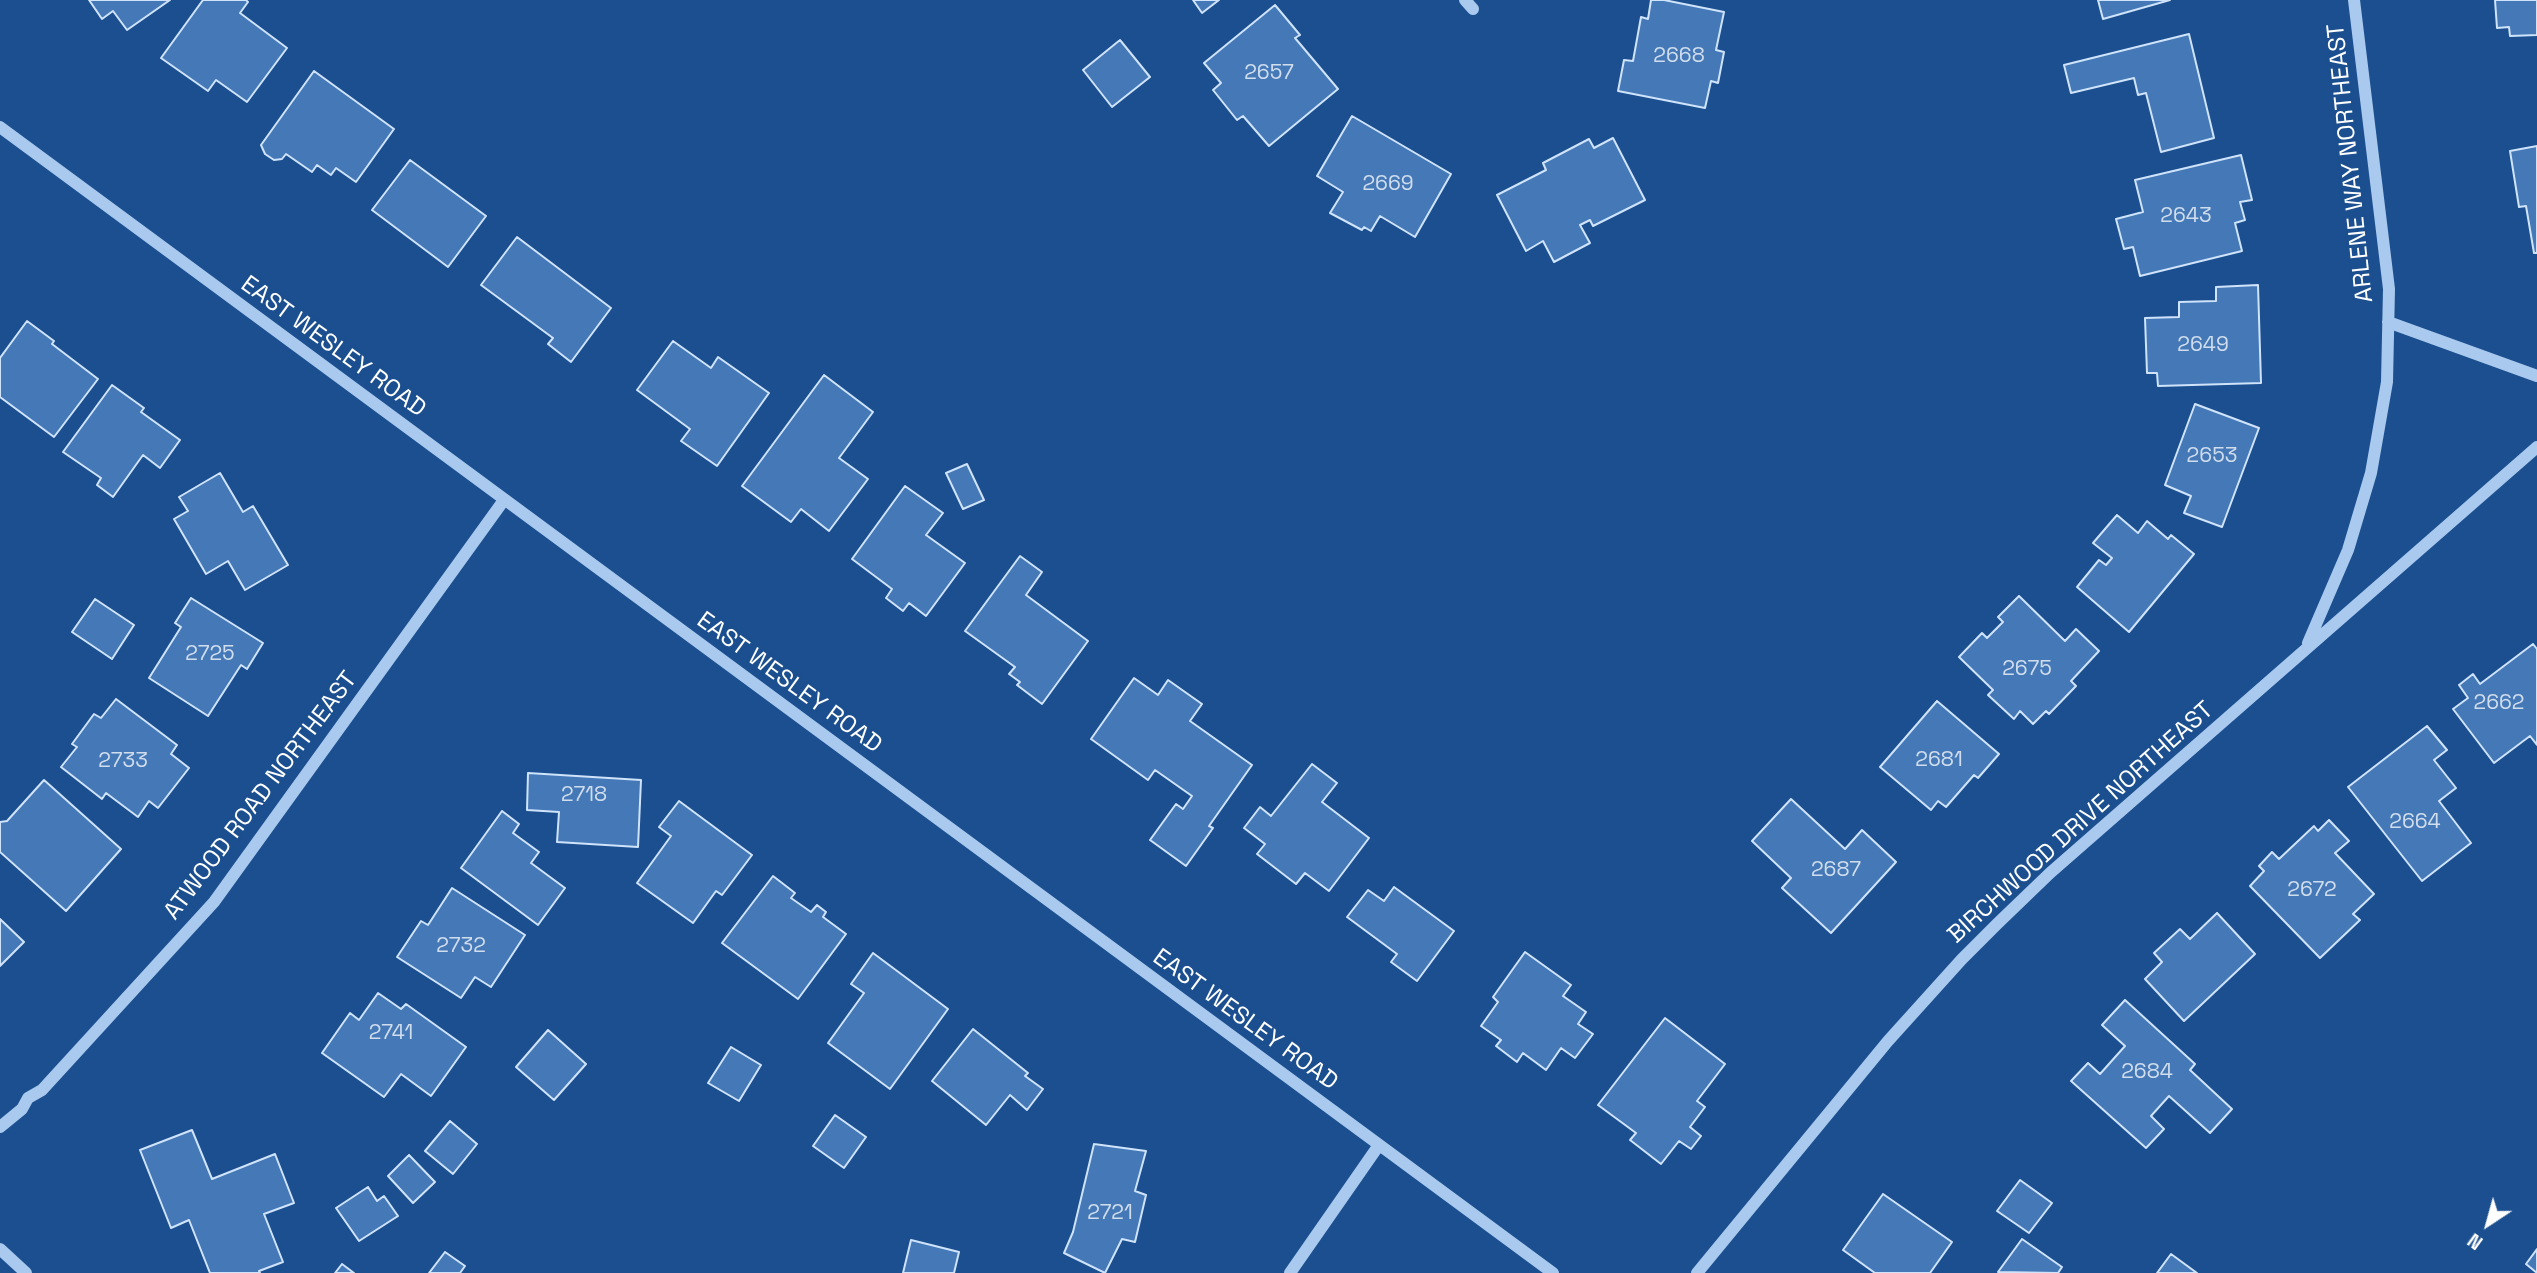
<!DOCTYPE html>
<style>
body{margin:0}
#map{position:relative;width:2537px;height:1273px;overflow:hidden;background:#1b4f8f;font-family:"Space Grotesk",sans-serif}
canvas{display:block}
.north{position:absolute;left:2453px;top:1189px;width:70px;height:70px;-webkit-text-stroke:5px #1b4f8f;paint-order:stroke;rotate:216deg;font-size:19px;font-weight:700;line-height:28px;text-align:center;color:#fff}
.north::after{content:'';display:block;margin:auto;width:24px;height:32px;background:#fff;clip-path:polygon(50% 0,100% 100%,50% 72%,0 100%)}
</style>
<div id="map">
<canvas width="2537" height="1273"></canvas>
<div class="north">N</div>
</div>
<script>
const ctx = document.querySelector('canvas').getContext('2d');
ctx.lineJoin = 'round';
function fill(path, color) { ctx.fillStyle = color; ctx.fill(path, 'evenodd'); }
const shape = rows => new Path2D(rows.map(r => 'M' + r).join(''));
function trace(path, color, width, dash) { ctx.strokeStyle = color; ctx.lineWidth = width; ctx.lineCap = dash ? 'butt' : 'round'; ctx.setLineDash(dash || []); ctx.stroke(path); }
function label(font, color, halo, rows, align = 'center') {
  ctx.font = font + ' "Space Grotesk",sans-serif'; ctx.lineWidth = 6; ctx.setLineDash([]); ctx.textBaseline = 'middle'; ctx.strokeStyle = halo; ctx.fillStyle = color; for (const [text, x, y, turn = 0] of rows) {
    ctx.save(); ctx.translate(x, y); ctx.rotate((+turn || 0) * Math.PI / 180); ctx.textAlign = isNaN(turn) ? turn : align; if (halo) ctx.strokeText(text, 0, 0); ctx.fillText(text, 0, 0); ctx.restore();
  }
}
const building = shape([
 [89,0,170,0,127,30,113,11,102,19,89,0],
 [203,0,246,0,248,2,240,13,287,48,247,102,216,80,208,91,161,58,203,0],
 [1193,0,1219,0,1202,13,1193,0],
 [1651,0,1664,0,1724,12,1716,50,1724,52,1718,83,1711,81,1705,108,1618,91,1624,60,1633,61,1641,17,1648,19,1651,0],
 [2098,0,2170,0,2103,19,2098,0],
 [2495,0,2537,0,2537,35,2510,36,2509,27,2497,28,2495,0],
 [1275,5,1300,35,1295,38,1338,89,1269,146,1243,116,1237,120,1213,90,1221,83,1204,63,1275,5],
 [2189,34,2214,138,2161,152,2146,93,2138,95,2134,78,2071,93,2064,65,2189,34],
 [1120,40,1150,77,1112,107,1083,70,1120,40],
 [314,71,394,129,356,182,336,168,331,175,317,165,312,172,286,154,282,159,274,160,265,154,261,145,314,71],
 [1352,116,1451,174,1415,237,1380,216,1371,231,1364,227,1362,230,1330,213,1343,192,1317,176,1352,116],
 [1613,138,1645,200,1593,226,1590,220,1580,225,1590,243,1554,262,1543,241,1526,251,1497,195,1546,170,1543,163,1589,139,1594,148,1613,138],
 [2537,146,2537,253,2534,253,2526,206,2519,207,2510,151,2537,146],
 [2241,155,2252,200,2240,202,2245,220,2235,223,2242,251,2140,276,2133,247,2124,249,2116,219,2143,212,2135,180,2241,155],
 [410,160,486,216,448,267,372,210,410,160],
 [517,237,611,308,571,362,548,344,553,338,481,285,517,237],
 [2258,285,2261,383,2158,386,2157,373,2147,373,2145,318,2179,317,2179,302,2216,301,2216,287,2258,285],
 [27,321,54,341,52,344,98,379,54,437,0,397,0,358,27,321],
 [673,341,711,368,718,357,769,393,717,466,681,441,690,429,637,390,673,341],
 [824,375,873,412,839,458,868,479,829,531,801,509,791,522,742,486,824,375],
 [112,385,144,408,141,412,180,440,160,468,143,455,113,497,97,485,101,478,63,452,112,385],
 [2195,404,2259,428,2222,527,2184,513,2191,496,2165,485,2195,404],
 [967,464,984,500,963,509,946,473,967,464],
 [220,473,243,512,253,506,288,565,245,590,228,561,206,574,174,519,188,511,179,497,220,473],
 [905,486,943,513,926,535,965,563,926,616,909,603,903,611,886,598,892,589,852,559,905,486],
 [2117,515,2138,533,2147,521,2168,539,2171,535,2194,554,2129,632,2077,587,2099,560,2106,565,2112,558,2093,543,2117,515],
 [1020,556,1042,572,1026,595,1088,641,1042,704,1017,685,1020,682,1009,674,1015,667,965,631,1020,556],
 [2019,596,2065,641,2076,629,2099,651,2071,681,2076,686,2049,714,2046,711,2033,724,2020,711,2014,719,1988,695,1993,690,1959,657,1982,633,1987,638,2003,622,1998,617,2019,596],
 [191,598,263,643,247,669,241,665,208,716,149,678,181,627,175,623,191,598],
 [95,599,134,625,112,659,72,632,95,599],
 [2533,644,2537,649,2537,745,2530,736,2494,763,2453,709,2468,698,2459,685,2473,674,2480,684,2533,644],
 [1134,678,1158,695,1168,680,1202,704,1190,721,1252,765,1209,826,1213,828,1186,866,1150,840,1176,804,1183,809,1192,796,1155,770,1148,780,1091,739,1134,678],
 [116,699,177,745,171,754,189,768,158,808,149,801,138,817,106,793,102,799,61,767,77,747,72,744,94,714,101,718,116,699],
 [1937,701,1999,754,1978,778,1974,775,1946,807,1938,801,1931,810,1880,767,1937,701],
 [2427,726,2447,750,2434,760,2456,788,2439,801,2471,843,2422,881,2348,787,2427,726],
 [1312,764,1337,783,1322,802,1369,838,1329,891,1305,873,1296,884,1257,854,1265,844,1244,828,1260,807,1271,816,1312,764],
 [528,773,641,780,638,847,557,842,559,812,527,810,528,773],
 [44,780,121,849,66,911,0,852,0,822,7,821,44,780],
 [1791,799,1845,849,1862,830,1896,862,1831,933,1782,888,1791,878,1752,841,1791,799],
 [679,801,752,855,722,895,716,891,693,923,637,883,671,836,659,827,679,801],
 [502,811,519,824,513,833,539,852,531,863,565,888,538,925,461,868,502,811],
 [2329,820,2349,841,2335,853,2374,894,2353,914,2360,920,2320,958,2250,886,2264,871,2259,866,2272,852,2279,859,2314,826,2318,831,2329,820],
 [773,876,795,893,791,898,811,912,817,905,826,912,823,917,846,934,798,999,722,943,773,876],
 [1394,887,1454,931,1417,981,1391,962,1397,954,1347,917,1368,890,1384,901,1394,887],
 [452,888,525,935,491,987,475,977,461,998,397,957,421,921,428,925,452,888],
 [2217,913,2255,954,2184,1021,2145,979,2162,962,2154,953,2180,929,2190,939,2217,913],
 [0,919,24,942,0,966,0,919],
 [1525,952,1571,985,1563,996,1586,1012,1578,1024,1593,1034,1575,1058,1561,1048,1546,1070,1523,1053,1517,1062,1496,1046,1501,1040,1481,1026,1498,1002,1493,997,1525,952],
 [873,953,948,1009,890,1089,828,1043,864,993,851,984,873,953],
 [378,993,401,1009,406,1004,466,1047,431,1096,401,1074,384,1097,322,1053,350,1013,359,1020,378,993],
 [2125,1000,2195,1064,2190,1070,2232,1109,2210,1133,2169,1096,2151,1116,2164,1129,2146,1148,2071,1081,2088,1063,2100,1074,2125,1046,2102,1025,2125,1000],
 [1665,1018,1725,1064,1697,1101,1705,1107,1690,1127,1701,1136,1691,1149,1679,1141,1661,1164,1630,1140,1636,1133,1598,1105,1665,1018],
 [973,1029,1028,1073,1025,1076,1043,1089,1027,1110,1010,1095,986,1125,932,1081,973,1029],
 [548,1030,586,1064,554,1100,516,1067,548,1030],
 [731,1047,761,1065,739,1101,708,1083,731,1047],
 [835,1115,866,1137,844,1168,813,1146,835,1115],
 [450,1121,477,1144,453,1174,425,1151,450,1121],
 [192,1130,212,1179,275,1154,294,1203,264,1214,283,1262,259,1271,260,1273,210,1273,189,1220,171,1228,140,1150,192,1130],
 [1094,1144,1146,1151,1135,1191,1146,1195,1135,1242,1122,1239,1105,1273,1064,1253,1073,1232,1094,1144],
 [409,1155,435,1182,413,1203,388,1176,409,1155],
 [2020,1180,2052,1203,2029,1233,1997,1211,2020,1180],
 [368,1187,377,1201,384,1196,398,1216,359,1241,336,1208,368,1187],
 [1883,1194,1952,1242,1930,1273,1875,1273,1843,1250,1883,1194],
 [2022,1239,2062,1267,2058,1273,1998,1272,2022,1239],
 [911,1240,959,1252,954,1273,903,1273,911,1240],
 [2537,1249,2537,1273,2526,1264,2537,1249],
 [445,1252,465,1266,460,1273,429,1273,445,1252],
 [2171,1254,2197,1273,2157,1273,2171,1254],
 [342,1264,354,1273,335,1273,342,1264]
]);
const minor = shape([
 [1465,0,1473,9],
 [0,127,1553,1273],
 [2388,322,2537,376],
 [2308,643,2348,550,2371,473,2387,382,2389,289,2354,0],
 [0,1127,22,1109,28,1098,42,1090,214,902,504,500],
 [0,1249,26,1273],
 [1290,1273,1379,1145],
 [1697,1273,1888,1041,1962,959,1997,924,2050,873,2537,447]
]);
const numberNames = [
 ["2668",1679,56],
 ["2657",1269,73],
 ["2669",1388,184],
 ["2643",2186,216],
 ["2649",2203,345],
 ["2653",2212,456],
 ["2725",210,654],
 ["2675",2027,669],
 ["2662",2499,703],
 ["2681",1939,760],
 ["2733",123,761],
 ["2718",584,795],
 ["2664",2415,822],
 ["2687",1836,870],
 ["2672",2312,890],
 ["2732",461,946],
 ["2741",391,1033],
 ["2684",2147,1072],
 ["2721",1110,1213]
];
const streetNames = [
 ["ARLENE WAY NORTHEAST",2351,163,-96],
 ["EAST WESLEY ROAD",333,347,36],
 ["EAST WESLEY ROAD",789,683,36],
 ["ATWOOD ROAD NORTHEAST",261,796,-53],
 ["BIRCHWOOD DRIVE NORTHEAST",2081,823,-42],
 ["EAST WESLEY ROAD",1245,1020,36]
];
fill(building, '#4478b7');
trace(building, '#cfe3fa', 2);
trace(minor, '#a9c9ee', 12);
label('21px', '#d0dded', null, numberNames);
label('24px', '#fff', '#1b4f8f', streetNames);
</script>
